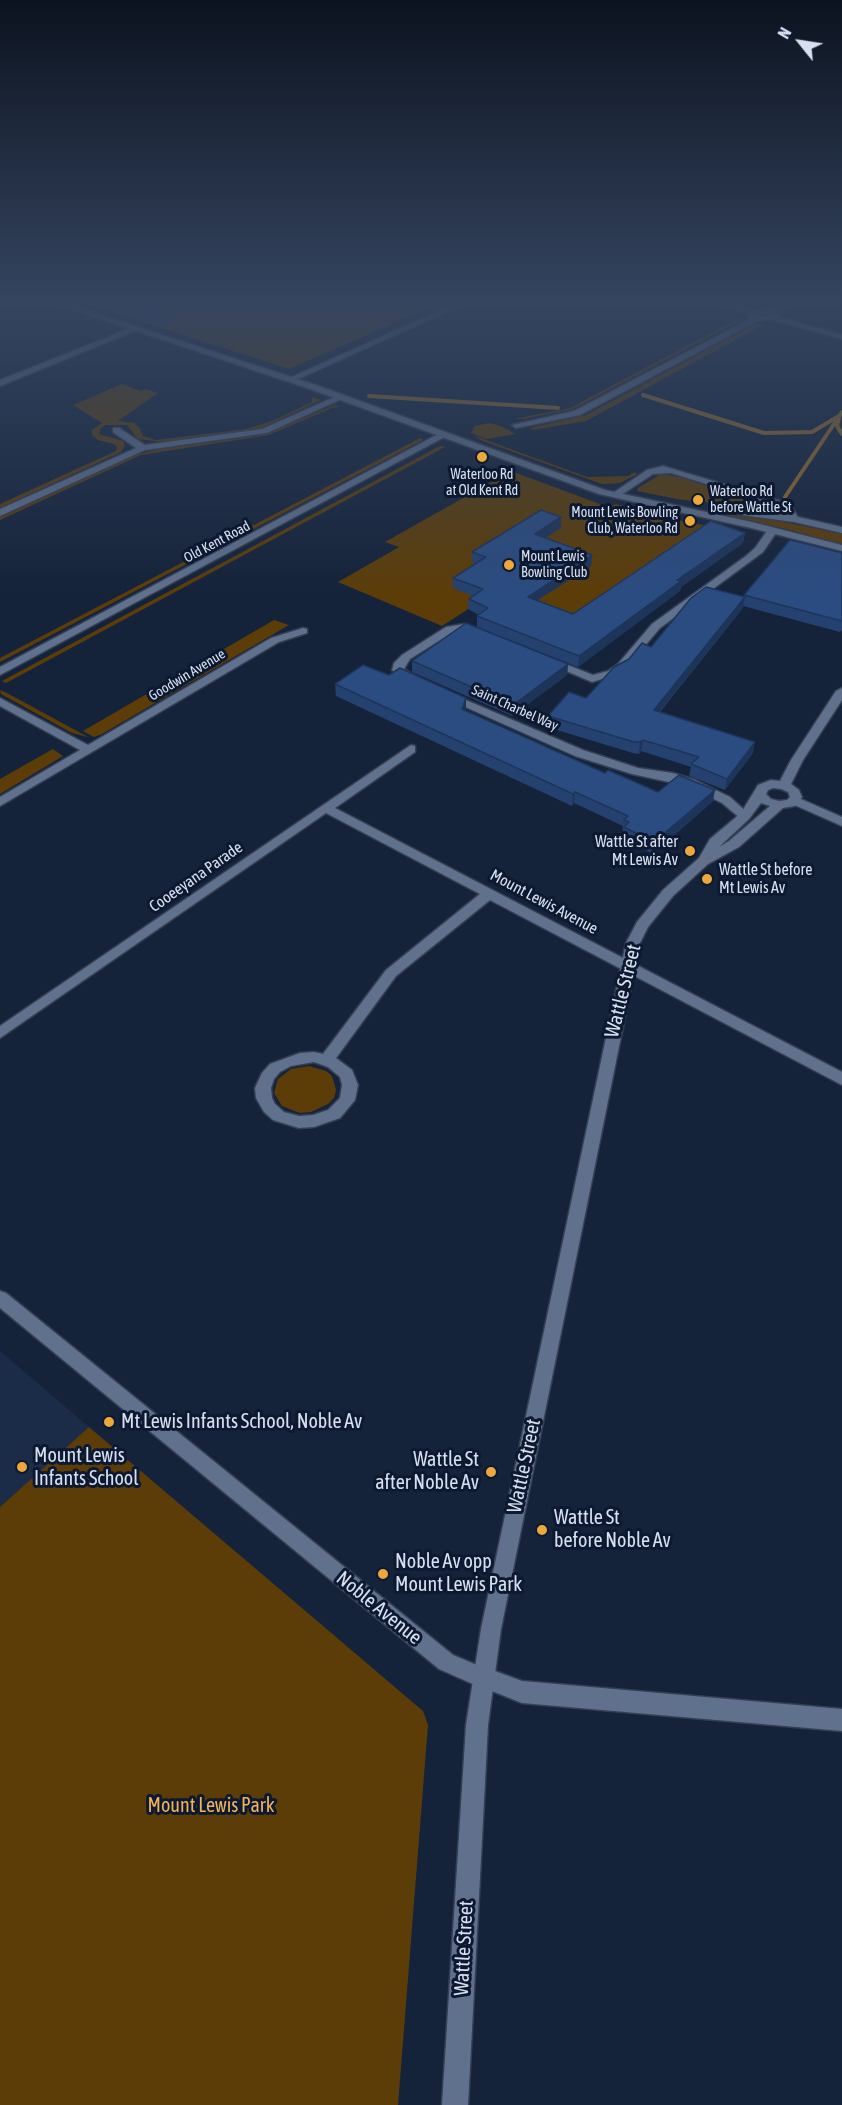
<!DOCTYPE html>
<style>
body{margin:0}
#map{position:relative;width:842px;height:2105px;overflow:hidden;background:#15233a;font-family:"Asap Condensed",sans-serif}
canvas{display:block}
.north{position:absolute;left:770px;top:12px;width:60px;height:60px;-webkit-text-stroke:4px #0c1930;paint-order:stroke;rotate:300deg;font-size:16px;font-weight:700;line-height:24px;text-align:center;color:#d6e0f0}
.north::after{content:'';display:block;margin:auto;width:21px;height:27px;background:#d6e0f0;clip-path:polygon(50% 0,100% 100%,50% 72%,0 100%)}
</style>
<div id="map">
<canvas width="842" height="2105"></canvas>
<div class="north">N</div>
</div>
<script>
const ctx = document.querySelector('canvas').getContext('2d');
ctx.lineJoin = 'round';
function fill(path, color) { ctx.fillStyle = color; ctx.fill(path, 'evenodd'); }
const shape = rows => new Path2D(rows.map(r => 'M' + r).join(''));
function trace(path, color, width, dash) { ctx.strokeStyle = color; ctx.lineWidth = width; ctx.lineCap = dash ? 'butt' : 'round'; ctx.setLineDash(dash || []); ctx.stroke(path); }
function label(font, color, halo, rows, align = 'center') {
  ctx.font = font + ' "Asap Condensed",sans-serif'; ctx.lineWidth = 6; ctx.setLineDash([]); ctx.textBaseline = 'middle'; ctx.strokeStyle = halo; ctx.fillStyle = color; for (const [text, x, y, turn = 0] of rows) {
    ctx.save(); ctx.translate(x, y); ctx.rotate((+turn || 0) * Math.PI / 180); ctx.textAlign = isNaN(turn) ? turn : align; if (halo) ctx.strokeText(text, 0, 0); ctx.fillText(text, 0, 0); ctx.restore();
  }
}
const built = shape([
 [0,1351,89,1427,0,1507]
]);
const green = shape([
 [78,301,445,301,289,369],
 [739,318,743,319,573,409,524,419,514,419,570,408],
 [757,323,763,325,586,421,533,430,530,428,586,415],
 [122,384,141,391,146,389,158,393,118,421,134,423,139,427,143,436,156,440,246,429,272,421,312,402,312,397,321,400,259,429,162,442,138,439,127,425,106,425,100,429,99,434,123,441,125,446,121,452,0,508,0,504,116,451,117,447,114,444,98,440,92,435,92,430,102,423,73,405],
 [335,405,340,407,332,408,269,435,141,455,0,520,0,517,135,455,160,449,263,435],
 [489,423,501,426,516,434,486,439,471,433,475,426],
 [475,436,587,477,628,476,635,472,637,474,620,483,602,484,480,440],
 [420,438,423,440,0,662,0,658],
 [440,446,445,447,6,683,2,681],
 [511,471,608,507,616,504,653,515,707,526,573,617,501,588,442,626,338,582,399,547,385,542],
 [661,474,680,477,783,511,677,499,637,491,638,488],
 [717,512,765,518,842,534,842,545,786,529,716,514],
 [274,620,289,625,102,734,94,737,83,731],
 [0,690,5,692,88,737,72,733,1,694],
 [53,749,63,756,0,794,0,779],
 [309,1066,326,1071,332,1076,336,1090,334,1098,328,1104,311,1112,300,1113,282,1106,274,1093,278,1079,291,1069],
 [89,1427,423,1711,428,1725,398,2105,0,2105,0,1507]
]);
const stream = shape([
 [643,395,764,433,812,432,839,416],
 [369,396,558,408],
 [839,418,837,426,842,434],
 [785,497,842,412]
]);
const minor = shape([
 [461,301,471,301,294,381,287,379,461,301],
 [706,301,719,301,751,310,768,309,783,301,793,301,775,312,779,315,778,317,842,335,842,339,773,320,757,321,580,415,516,428,512,425,574,411,750,319,747,313,706,301],
 [764,313,770,315,758,317,754,314,764,313],
 [133,327,140,329,0,386,0,380,133,327],
 [339,395,346,397,267,433,145,450,0,516,0,509,136,448,113,432,113,428,119,428,145,445,262,429,339,395],
 [442,432,450,434,0,675,0,667,442,432],
 [663,466,790,504,799,519,791,521,783,508,671,473,653,474,618,497,610,495,647,470,663,466],
 [769,528,778,530,763,552,660,628,626,668,616,675,592,682,545,662,547,660,555,660,593,675,608,671,618,664,652,624,746,556,755,548,769,528],
 [464,624,484,632,479,635,463,630,453,632,410,659,404,669,419,678,419,682,411,682,392,670,394,663,402,655,446,627,464,624],
 [303,628,307,629,307,633,279,642,0,806,0,797,80,750,0,706,0,698,88,745,271,638,303,628],
 [447,692,583,750,638,768,673,773,695,780,730,797,751,816,745,820,741,819,722,803,687,786,632,774,575,756,443,697,443,693,447,692],
 [411,745,415,746,415,752,335,808,842,1072,842,1085,490,900,396,976,336,1058,352,1070,358,1085,355,1100,340,1118,314,1127,299,1128,273,1120,264,1112,256,1098,255,1088,262,1073,270,1064,300,1053,314,1052,323,1054,386,970,480,894,326,813,0,1038,0,1026,411,745],
 [314,1062,328,1067,340,1077,342,1085,340,1098,328,1110,313,1115,299,1116,284,1112,275,1104,272,1098,271,1088,274,1079,280,1072,291,1066,314,1062],
 [794,796,842,817,842,826,790,803,788,800,794,796],
 [484,1667,522,1681,842,1709,842,1731,522,1703,477,1685,473,1678,477,1671,484,1667]
]);
const tertiary = shape([
 [0,1291,6,1293,453,1655,491,1671,495,1678,491,1685,484,1689,439,1669,0,1308,0,1291]
]);
const secondary = shape([
 [46,301,58,301,316,385,605,490,752,522,842,545,842,551,751,528,599,494,310,389,46,301],
 [714,506,794,516,842,527,842,533,794,522,711,511,709,509,714,506],
 [842,688,842,700,803,760,791,784,799,790,802,797,800,800,795,806,783,808,739,847,708,864,673,896,648,927,640,943,501,1629,488,1725,468,2105,442,2105,466,1725,481,1629,626,943,637,922,663,890,699,858,710,839,741,813,758,785,771,780,780,781,791,760,836,691,842,688],
 [773,788,781,789,788,792,790,797,787,800,779,801,771,799,766,794,768,790,773,788],
 [761,803,770,806,729,841,719,847,749,819,761,803]
]);
const wall = shape([
 [120,301,147,301,169,319,170,328,123,314],
 [561,517,561,528,545,538,592,555,591,566,537,600,573,614,745,533,743,543,681,587,680,591,578,667,477,627,477,616,479,615,468,609,469,599,473,596,453,588,453,578,475,564,472,562,472,552],
 [842,553,842,630,840,632,743,606,743,608,660,712,753,753,725,790,689,776,691,767,641,751,639,754,633,753,547,727,548,716,586,698,651,647,743,597,744,595],
 [412,661,568,664,567,675,512,716,412,672],
 [389,675,466,698,466,711,605,773,658,792,713,801,653,854,622,839,623,826,574,803,572,806,336,696,335,684]
]);
const shadedWall = shape([
 [561,517,561,528,535,544,535,534],
 [745,533,743,543,681,587,680,591,578,667,579,656,677,580],
 [592,555,591,566,527,607,528,597],
 [745,597,743,608,652,721,654,710],
 [568,664,567,675,512,716,513,705],
 [466,698,466,709,462,721,462,709],
 [643,740,641,751,639,754,640,742],
 [755,742,753,753,725,790,727,779],
 [715,790,713,801,653,854,654,842],
 [575,792,574,803,572,806,573,794]
]);
const building = shape([
 [121,301,147,301,169,319,122,305,121,301],
 [541,510,561,517,535,534,592,555,528,597,573,614,711,521,745,533,677,580,681,581,579,656,477,616,488,608,469,599,483,589,453,578,486,557,472,552,541,510],
 [790,540,842,553,842,621,744,595,790,540],
 [706,587,745,597,654,710,755,742,727,779,691,764,699,757,643,740,640,742,634,742,548,716,569,692,586,698,614,667,629,659,642,643,651,647,691,598,706,587],
 [466,623,568,664,513,705,412,661,466,623],
 [363,665,389,675,400,668,466,698,462,709,605,773,608,770,658,792,679,775,715,790,654,842,624,827,629,822,624,820,628,816,575,792,573,794,335,684,363,665]
]);
const markers = [
 [482,457,6,"#eda83b"],
 [698,500,6,"#eda83b"],
 [690,521,6,"#eda83b"],
 [509,565,6,"#eda83b"],
 [690,851,6,"#eda83b"],
 [707,879,6,"#eda83b"],
 [109,1422,6,"#eda83b"],
 [22,1467,6,"#eda83b"],
 [491,1472,6,"#eda83b"],
 [542,1530,6,"#eda83b"],
 [383,1574,6,"#eda83b"]
];
const farPoinames = [
 ["Waterloo Rd",482,475,"center"],
 ["at Old Kent Rd",482,491,"center"],
 ["Waterloo Rd",710,492],
 ["before Wattle St",710,508],
 ["Mount Lewis Bowling",678,513,"right"],
 ["Club, Waterloo Rd",678,529,"right"],
 ["Mount Lewis",521,557],
 ["Bowling Club",521,573]
];
const farStreetnames = [
 ["Old Kent Road",217,542,-28],
 ["Goodwin Avenue",187,675,-31],
 ["Saint Charbel Way",515,708,24]
];
const poiNames = [
 ["Wattle St after",678,842],
 ["Mt Lewis Av",678,860],
 ["Wattle St before",719,870,"left"],
 ["Mt Lewis Av",719,888,"left"]
];
const streetNames = [
 ["Cooeeyana Parade",196,877,-35],
 ["Mount Lewis Avenue",544,902,28]
];
const nearStreetnames = [
 ["Wattle Street",623,991,-76],
 ["Wattle Street",524,1466,-78],
 ["Noble Avenue",379,1608,39],
 ["Wattle Street",464,1948,-87]
];
const nearPoinames = [
 ["Mt Lewis Infants School, Noble Av",121,1422],
 ["Mount Lewis",34,1456],
 ["Infants School",34,1479],
 ["Wattle St",479,1460,"right"],
 ["after Noble Av",479,1483,"right"],
 ["Wattle St",554,1518],
 ["before Noble Av",554,1541],
 ["Noble Av opp",395,1562],
 ["Mount Lewis Park",395,1585]
];
const nearParknames = [
 ["Mount Lewis Park",211,1806]
];
fill(built, '#1b2c48');
fill(green, '#5c3d08');
trace(stream, '#946a28', 4);
trace(minor, '#353e52', 3);
trace(tertiary, '#353e52', 3);
trace(secondary, '#353e52', 3);
fill(minor, '#60718d');
fill(tertiary, '#60718d');
fill(secondary, '#60718d');
fill(wall, '#25416f');
fill(shadedWall, '#1e355a');
fill(building, '#2b4c81');
trace(building, '#1e355a', 1.5);
const sky = ctx.createLinearGradient(0, 0, 0, 596);
sky.addColorStop(0, '#0c1320');
sky.addColorStop(0.51, '#354560');
sky.addColorStop(1, '#35456000');
ctx.fillStyle = sky;
ctx.fillRect(0, 0, 842, 596);
for (const [x, y, r, color] of markers) { const dot = new Path2D(); dot.arc(x, y, r, 0, 2 * Math.PI); ctx.fillStyle = color; ctx.fill(dot); trace(dot, '#0c1930', 2); }
label('14px', '#d6e0f0', '#0c1930', farPoinames, 'left');
label('14px', '#d6e0f0', '#0c1930', farStreetnames);
label('16px', '#d6e0f0', '#0c1930', poiNames, 'right');
label('16px', '#d6e0f0', '#0c1930', streetNames);
label('20px', '#d6e0f0', '#0c1930', nearStreetnames);
label('20px', '#d6e0f0', '#0c1930', nearPoinames, 'left');
label('20px', '#f0b359', '#0c1930', nearParknames);
</script>
